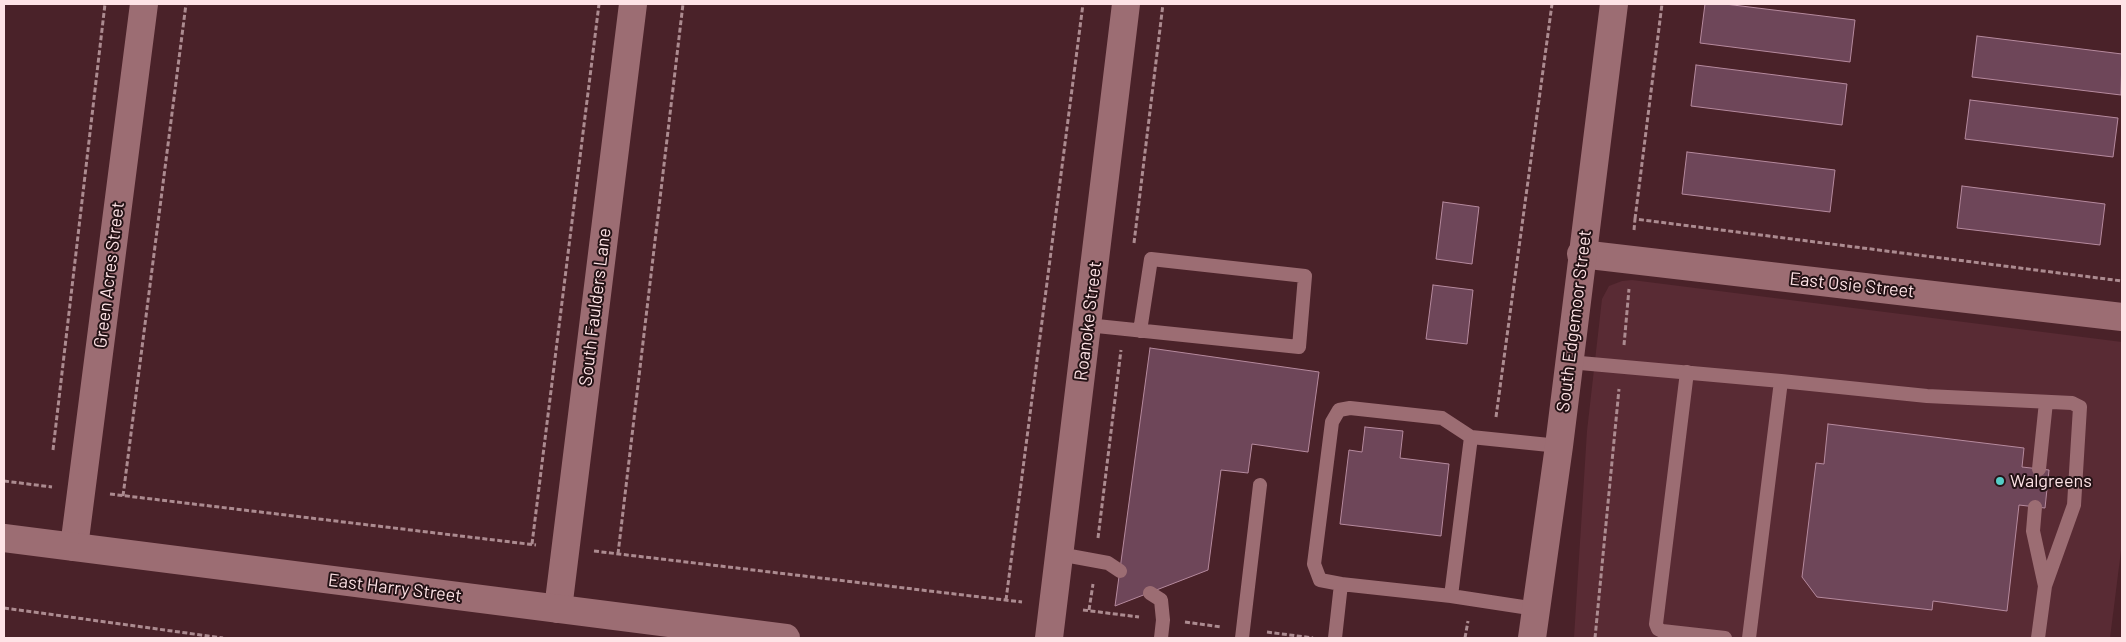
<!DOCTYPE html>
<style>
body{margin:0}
#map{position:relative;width:2126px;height:642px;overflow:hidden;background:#4a2229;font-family:Barlow,sans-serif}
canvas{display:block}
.frame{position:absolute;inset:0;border:5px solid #fee3e6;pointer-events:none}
</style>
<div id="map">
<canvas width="2126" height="642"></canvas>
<div class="frame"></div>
</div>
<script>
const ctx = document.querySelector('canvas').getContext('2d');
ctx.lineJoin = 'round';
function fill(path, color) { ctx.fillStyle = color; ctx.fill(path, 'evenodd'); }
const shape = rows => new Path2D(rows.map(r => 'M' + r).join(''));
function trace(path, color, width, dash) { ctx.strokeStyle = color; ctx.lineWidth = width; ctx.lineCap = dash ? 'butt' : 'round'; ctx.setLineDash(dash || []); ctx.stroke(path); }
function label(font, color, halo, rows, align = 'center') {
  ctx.font = font + ' Barlow,sans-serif'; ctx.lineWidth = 4; ctx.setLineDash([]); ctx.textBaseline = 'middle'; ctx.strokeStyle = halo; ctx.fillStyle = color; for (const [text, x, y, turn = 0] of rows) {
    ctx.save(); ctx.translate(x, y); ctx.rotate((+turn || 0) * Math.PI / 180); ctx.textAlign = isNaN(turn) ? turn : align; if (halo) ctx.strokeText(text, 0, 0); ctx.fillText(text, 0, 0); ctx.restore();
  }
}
const built = shape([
 [1632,280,2122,342,2122,543,2110,638,1574,638,1587,431,1602,299,1609,286,1622,281]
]);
const building = shape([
 [1705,4,1725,4,1855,20,1850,62,1700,43,1705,4],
 [1977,36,2122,54,2121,95,1972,77,1977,36],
 [1696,65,1847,84,1842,125,1691,106,1696,65],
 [1970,100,2118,118,2113,157,1965,139,1970,100],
 [1687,152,1835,170,1830,212,1682,194,1687,152],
 [1962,186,2105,204,2100,245,1957,228,1962,186],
 [1443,202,1479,207,1472,264,1436,259,1443,202],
 [1433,285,1473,290,1467,344,1426,339,1433,285],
 [1150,348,1319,372,1308,452,1252,444,1248,473,1221,470,1208,570,1115,606,1150,348],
 [1828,424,2024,448,2022,467,2049,470,2045,508,2019,505,2007,611,1933,601,1932,610,1817,597,1802,577,1816,463,1824,464,1828,424],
 [1365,427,1403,431,1400,458,1449,464,1441,536,1340,524,1349,450,1362,452,1365,427]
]);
const path = shape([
 [1635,219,1662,4],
 [1634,230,1635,219,2122,281],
 [1134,243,1163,4],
 [1624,345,1629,289],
 [1496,417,1552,4],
 [53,450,105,4],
 [4,481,52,487],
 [110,494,536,545],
 [123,496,186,4],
 [1098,538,1121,350],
 [532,544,599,4],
 [594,551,1022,602],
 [618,554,683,4],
 [1006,600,1083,4],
 [4,608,223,638],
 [1083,610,1139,617],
 [1089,610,1093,584],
 [1185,622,1221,627],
 [1267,632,1313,638],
 [1465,638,1468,621],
 [1595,638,1619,389]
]);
const lane = shape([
 [1087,325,1299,347,1305,276,1151,259,1140,331],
 [1569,362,1781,381,1749,638],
 [1687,372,1656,624,1658,629,1662,631,1725,638],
 [1781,381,1927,396,2072,403,2080,407,2074,505,2045,586,2038,638],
 [2039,469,2046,402],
 [2035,507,2033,531,2045,586],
 [1059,554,1108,563,1120,571],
 [1341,584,1451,596],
 [1150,593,1161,600,1163,620,1161,638],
 [1536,609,1451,596,1471,437,1559,446],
 [1242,638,1260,485],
 [1335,638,1341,584,1320,580,1314,564,1332,422,1339,410,1350,408,1442,418,1471,437]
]);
const street = shape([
 [1581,254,2122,317],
 [74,547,144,4],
 [558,609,633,4],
 [1049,638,1126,4]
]);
const secondary = shape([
 [4,538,786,638],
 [1532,638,1559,446,1614,4]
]);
const markers = [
 [2000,481,5,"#54cdc6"]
];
const streetNames = [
 ["Green Acres Street",109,275,-83],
 ["East Osie Street",1852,285,6],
 ["South Faulders Lane",595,307,-83],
 ["Roanoke Street",1088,321,-83],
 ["South Edgemoor Street",1574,321,-83],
 ["East Harry Street",395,588,7]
];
const poiNames = [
 ["Walgreens",2010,481]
];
fill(built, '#592b34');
fill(building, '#6e4659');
trace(building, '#b68a9e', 1);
trace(path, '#ac8b90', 3, [5, 2.5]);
trace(lane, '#9c6d73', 14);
trace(street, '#9c6d73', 28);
trace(secondary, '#9c6d73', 28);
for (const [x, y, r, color] of markers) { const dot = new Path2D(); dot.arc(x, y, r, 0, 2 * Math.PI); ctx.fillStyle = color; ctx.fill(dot); trace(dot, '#241215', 2); }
label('18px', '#fee3e6', '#241215', streetNames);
label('18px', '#fee3e6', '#241215', poiNames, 'left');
</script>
